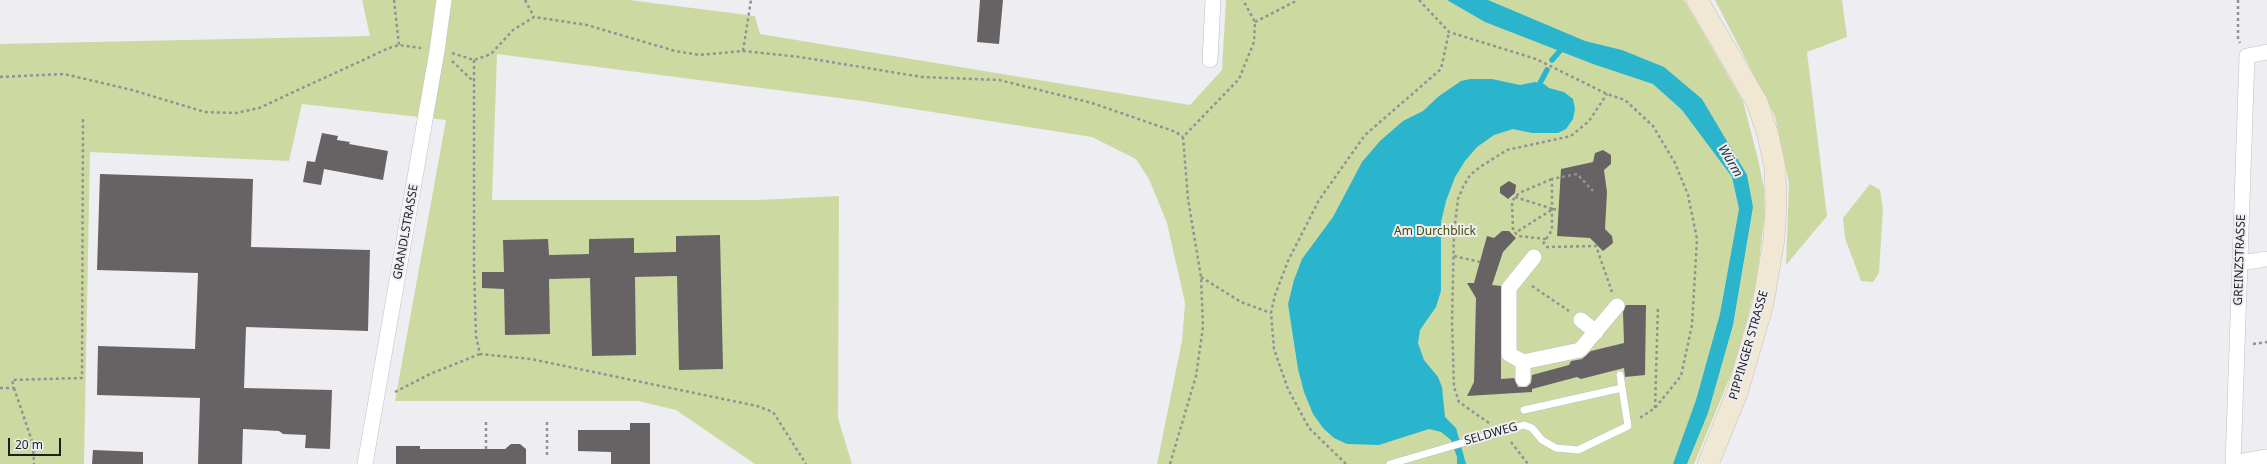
<!DOCTYPE html>
<meta charset="utf-8">
<style>
body{margin:0}
#map{position:relative;width:2267px;height:464px;overflow:hidden;background:#ededf2;font-family:"Noto Sans",sans-serif}
canvas{display:block}
.scale{position:absolute;left:8px;top:438px;width:53px;height:18px;box-sizing:border-box;border:2px solid #1e1e20;border-top:0;padding-left:5px;font-size:12px;line-height:14px;white-space:nowrap;color:#1e1e20;-webkit-text-stroke:3px #ededf2;paint-order:stroke}
</style>
<div id="map">
<canvas width="2267" height="464"></canvas>
<div class="scale">20 m</div>
</div>
<script>
const ctx = document.querySelector('canvas').getContext('2d');
ctx.lineJoin = 'round';
function fill(path, color) { ctx.fillStyle = color; ctx.fill(path, 'evenodd'); }
const shape = rows => new Path2D(rows.map(r => 'M' + r).join(''));
function trace(path, color, width, dash) { ctx.strokeStyle = color; ctx.lineWidth = width; ctx.lineCap = dash ? 'butt' : 'round'; ctx.setLineDash(dash || []); ctx.stroke(path); }
function label(font, color, halo, rows, align = 'center') {
  ctx.font = font + ' "Noto Sans",sans-serif'; ctx.lineWidth = 4; ctx.setLineDash([]); ctx.textBaseline = 'middle'; ctx.strokeStyle = halo; ctx.fillStyle = color; for (const [text, x, y, turn = 0] of rows) {
    ctx.save(); ctx.translate(x, y); ctx.rotate((+turn || 0) * Math.PI / 180); ctx.textAlign = isNaN(turn) ? turn : align; if (halo) ctx.strokeText(text, 0, 0); ctx.fillText(text, 0, 0); ctx.restore();
  }
}
const green = shape([
 [362,0,629,0,755,16,760,34,1190,105,1222,70,1226,0,1684,0,1743,101,1758,159,1764,188,1765,213,1756,285,1735,365,1694,464,1157,464,1182,341,1185,303,1167,223,1149,179,1136,159,1092,137,862,101,497,54,492,200,759,200,839,196,838,418,852,464,755,464,676,410,638,401,395,401,446,120,302,104,289,161,90,152,84,464,0,464,0,44,370,36],
 [1715,0,1842,0,1847,37,1807,52,1827,216,1786,265,1789,183,1775,116],
 [1870,184,1880,190,1883,209,1879,273,1873,282,1861,281,1845,238,1843,218]
]);
const water = shape([
 [1447,0,1488,0,1585,41,1622,50,1664,67,1702,99,1747,175,1753,207,1733,325,1708,413,1687,464,1673,464,1696,400,1720,314,1739,209,1732,177,1682,110,1653,84,1593,64,1485,22],
 [1470,79,1492,79,1520,85,1535,82,1544,84,1549,88,1564,92,1573,99,1575,109,1573,119,1566,129,1558,133,1532,133,1513,129,1494,135,1477,147,1465,161,1455,177,1446,201,1441,222,1441,291,1436,307,1420,330,1418,343,1424,360,1438,377,1442,387,1445,417,1456,428,1466,464,1457,464,1457,457,1451,440,1441,432,1429,429,1379,445,1347,444,1334,438,1323,428,1313,414,1304,392,1298,369,1288,304,1294,280,1302,259,1333,217,1362,162,1380,141,1403,121,1423,111,1439,96,1461,81]
]);
const stream = shape([
 [1552,60,1565,45],
 [1540,83,1547,70]
]);
const building = shape([
 [980,0,1003,0,999,44,977,42],
 [322,133,338,136,337,140,350,142,349,144,388,151,383,180,324,169,321,185,303,182,307,161,315,162],
 [1603,150,1611,155,1611,164,1604,170,1607,192,1605,229,1612,236,1613,243,1603,251,1590,238,1557,236,1561,169,1593,162,1595,153],
 [100,174,253,179,251,247,370,250,368,331,246,327,244,388,332,390,330,449,305,448,306,435,283,434,279,431,243,429,242,464,198,464,200,398,97,395,98,346,195,349,198,273,97,270],
 [1509,181,1516,185,1515,193,1508,199,1500,193,1500,187],
 [1502,231,1509,231,1516,238,1503,252,1492,285,1501,286,1501,379,1514,378,1518,387,1527,387,1531,383,1532,375,1569,365,1571,361,1582,359,1591,351,1624,343,1623,312,1626,305,1646,305,1645,375,1625,377,1624,368,1581,379,1577,377,1532,389,1532,392,1467,396,1474,382,1476,298,1467,283,1474,283,1487,236,1494,238],
 [720,235,723,369,679,370,677,276,635,277,636,355,592,356,590,278,549,279,550,334,505,335,504,289,482,288,482,272,504,272,503,240,548,239,549,255,589,254,589,239,634,238,634,253,676,252,676,236],
 [630,423,650,423,650,464,611,464,611,452,578,451,578,430,630,430],
 [511,444,520,444,526,449,526,464,396,464,396,446,420,446,420,449,505,449],
 [93,450,143,452,143,464,92,464]
]);
const path = shape([
 [394,0,399,45],
 [525,0,534,17],
 [1419,0,1449,32,1536,59,1607,94,1625,100,1653,126,1675,163,1688,195,1697,239,1692,325,1681,376,1655,408,1638,419],
 [2238,0,2238,38,2240,43],
 [1255,22,1298,0],
 [743,51,751,0],
 [452,53,474,60,491,54,513,30,534,17,587,25,675,51,699,55,743,51,800,57,922,77,999,80,1092,103,1176,132,1183,137],
 [474,60,474,267,476,336,480,354,531,359,757,406,773,412,806,464],
 [452,61,474,82],
 [0,77,64,74,132,90,205,112,236,113,259,108,389,48,399,45,421,48],
 [1515,197,1553,209,1515,233],
 [1553,209,1559,210],
 [1546,239,1518,236,1513,230,1512,201,1519,193,1552,179],
 [1543,244,1552,230,1552,179,1577,174,1593,191],
 [1546,247,1596,246,1612,292],
 [1454,256,1480,262],
 [1201,277,1241,302,1271,313],
 [1532,286,1569,311],
 [2253,344,2267,342],
 [0,388,14,388,12,380,82,378,83,117],
 [14,388,33,444,34,464],
 [395,392,430,374,480,354],
 [1655,408,1658,306],
 [486,422,486,449],
 [1489,423,1459,402,1454,387,1452,322,1454,233,1458,199,1463,187,1470,175,1480,167,1507,150,1571,136,1589,121,1607,94],
 [1511,442,1528,464],
 [547,455,547,421],
 [1170,464,1196,376,1203,327,1201,277,1188,199,1183,137,1239,79,1254,42,1255,22,1243,0],
 [1346,464,1309,428,1288,389,1274,349,1271,313,1275,295,1288,261,1319,200,1365,135,1441,69,1449,32]
]);
const lane = shape([
 [1524,410,1622,388],
 [1390,464,1524,425,1532,428,1542,440,1556,448,1578,450,1628,426,1620,375]
]);
const street = shape([
 [1210,60,1213,0],
 [2240,263,2267,259],
 [1581,320,1596,332],
 [1523,362,1509,354,1509,288,1534,257],
 [1523,379,1523,362,1580,350,1617,306],
 [2233,463,2267,457],
 [365,464,437,51,444,0],
 [2233,464,2247,56,2267,52]
]);
const secondary = shape([
 [1697,0,1757,102,1768,135,1775,168,1776,206,1774,239,1763,304,1737,393,1708,464]
]);
const streetNames = [
 ["GRANDLSTRASSE",406,232,-80],
 ["GREINZSTRASSE",2240,260,-88],
 ["PIPPINGER STRASSE",1749,345,-74],
 ["SELDWEG",1491,434,-16]
];
const parkNames = [
 ["Am Durchblick",1435,232]
];
const waterNames = [
 ["Würm",1730,161,59]
];
fill(green, '#ccdaa2');
fill(water, '#2ab5cd');
trace(stream, '#2ab5cd', 5.5);
fill(building, '#676365');
trace(lane, '#bfbfc3', 8);
trace(street, '#bfbfc3', 16);
trace(secondary, '#bfbfc3', 22);
trace(path, '#929296', 2.5, [3, 3]);
trace(lane, '#fff', 7);
trace(street, '#fff', 15);
trace(secondary, '#f1e8d3', 21);
label('12px', '#1e1e20', '#ededf2', streetNames);
label('12px', '#3e4904', '#ededf2', parkNames);
label('italic 13px', '#182e33', '#ededf2', waterNames);
</script>
